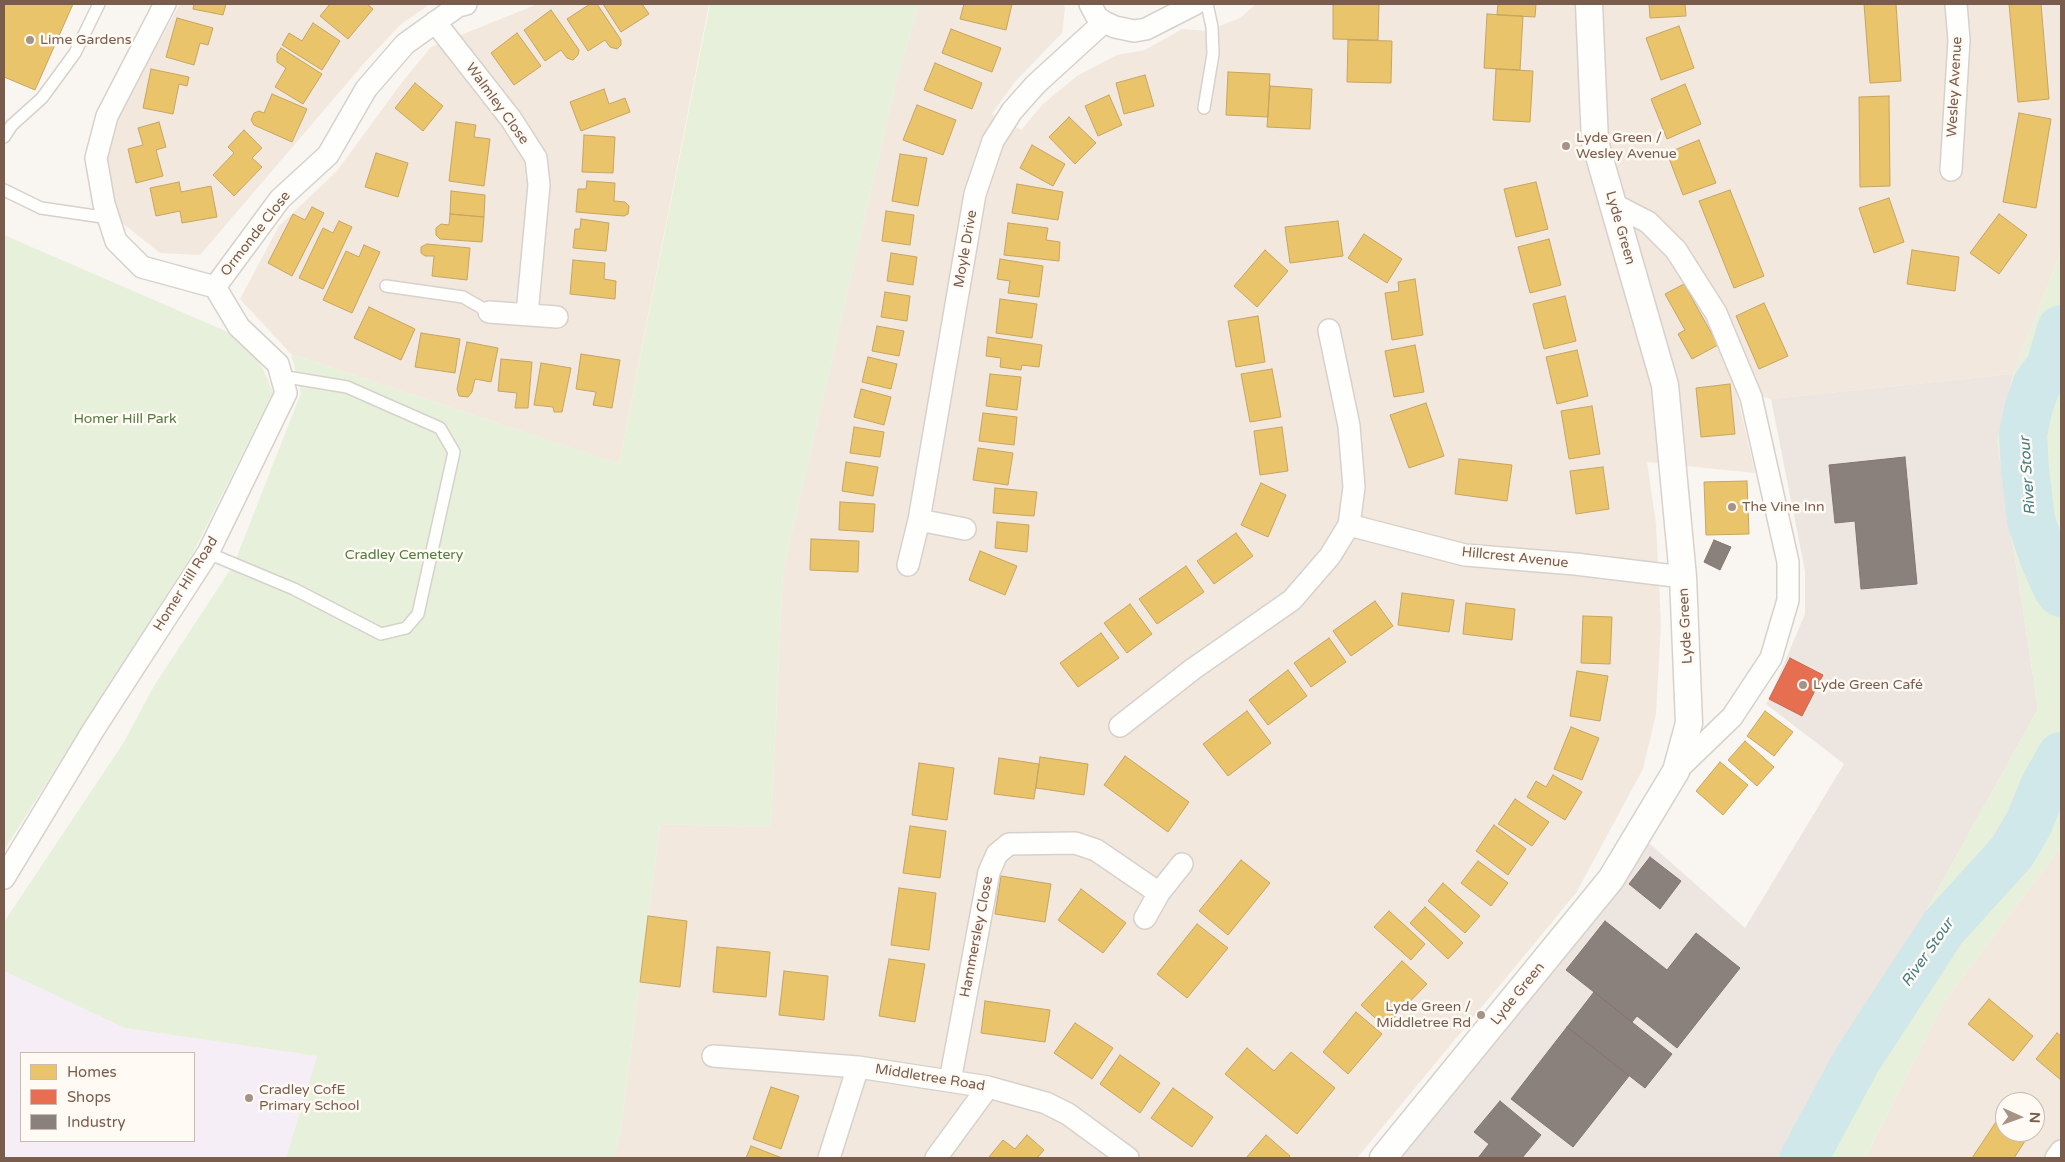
<!DOCTYPE html>
<meta charset="utf-8">
<style>
body{margin:0}
#map{position:relative;width:2065px;height:1162px;overflow:hidden;background:#f9f5f0;font-family:"Varela Round",sans-serif}
canvas{display:block}
.frame{position:absolute;inset:0;border:5px solid #7a5c4d;pointer-events:none}
.legend{position:absolute;left:20px;top:1052px;width:175px;height:90px;box-sizing:border-box;background:#fffaf3;border:1px solid #cabbb1;margin:0;padding:6px 9px;list-style:none;font-size:15px;color:#7a5c4d}
.legend li{display:flex;align-items:center;gap:10px;height:25px}
.legend b{width:25px;border:1px solid #cabbb1}
.north{position:absolute;left:1995px;top:1092px;width:50px;height:50px;box-sizing:border-box;background:#fffaf3;border:1px solid #cabbb1;border-radius:50%;rotate:92deg;font-size:14px;font-weight:700;line-height:20px;text-align:center;color:#7a5c4d}
.north::after{content:'';display:block;margin:auto;width:18px;height:22px;background:#a69286;clip-path:polygon(50% 0,100% 100%,50% 72%,0 100%)}
</style>
<div id="map">
<canvas width="2065" height="1162"></canvas>
<div class="frame"></div>
<ul class="legend">
<li><b style="height:14px;background:#e9c46a"></b>Homes</li>
<li><b style="height:14px;background:#e76f51"></b>Shops</li>
<li><b style="height:14px;background:#8a817c"></b>Industry</li>
</ul>
<div class="north">N</div>
</div>
<script>
const ctx = document.querySelector('canvas').getContext('2d');
ctx.lineJoin = 'round';
function fill(path, color) { ctx.fillStyle = color; ctx.fill(path, 'evenodd'); }
const shape = rows => new Path2D(rows.map(r => 'M' + r).join(''));
function trace(path, color, width, dash) { ctx.strokeStyle = color; ctx.lineWidth = width; ctx.lineCap = dash ? 'butt' : 'round'; ctx.setLineDash(dash || []); ctx.stroke(path); }
function label(font, color, halo, rows, align = 'center') {
  ctx.font = font + ' "Varela Round",sans-serif'; ctx.lineWidth = 5; ctx.setLineDash([]); ctx.textBaseline = 'middle'; ctx.strokeStyle = halo; ctx.fillStyle = color; for (const [text, x, y, turn = 0] of rows) {
    ctx.save(); ctx.translate(x, y); ctx.rotate((+turn || 0) * Math.PI / 180); ctx.textAlign = isNaN(turn) ? turn : align; if (halo) ctx.strokeText(text, 0, 0); ctx.fillText(text, 0, 0); ctx.restore();
  }
}
const residential = shape([
 [180,4,430,4,400,25,366,61,200,255,160,253,116,218,104,162,122,109],
 [538,4,709,4,619,464,291,354,240,299,279,226,337,171,403,81,431,47],
 [919,4,1064,4,1065,9,1062,33,1014,83,992,114,1021,130,1043,104,1077,76,1117,55,1145,50,1182,29,1207,31,1240,18,1256,4,2061,4,2061,252,2013,374,1771,399,1736,390,1755,473,1647,462,1656,524,1661,624,1656,714,1643,769,1576,893,1357,1158,614,1158,621,1128,660,824,771,827,783,571,897,78],
 [2061,847,2061,1158,1865,1158,1945,1000],
 [2005,1102,2035,1102,2035,1132,2005,1132]
]);
const industrial = shape([
 [2013,374,1997,441,2038,709,1806,1127,1792,1158,1397,1158,1649,843,1745,928,1844,764,1766,704,1769,699,1805,614,1805,571,1771,399]
]);
const education = shape([
 [4,971,126,1028,317,1056,286,1158,4,1158],
 [21,1053,194,1053,194,1141,21,1141]
]);
const green = shape([
 [710,4,919,4,897,78,783,571,771,827,660,824,621,1128,614,1158,286,1158,317,1056,125,1028,4,971,4,922,124,742,154,686,234,564,301,393,291,354,619,464],
 [4,235,244,339,263,369,273,392,193,553,4,850],
 [2061,252,2061,847,1945,1000,1865,1158,1792,1158,1806,1127,2038,709,1997,441,2013,374]
]);
const homes = shape([
 [4,4,73,4,35,90,4,77,4,4],
 [194,4,226,4,223,15,193,9,194,4],
 [330,4,367,4,373,9,348,39,320,16,330,4],
 [590,4,597,4,621,40,621,45,617,49,610,47,605,40,588,51,567,19,590,4],
 [603,4,642,4,649,14,621,32,603,4],
 [964,4,1012,4,1006,30,960,19,964,4],
 [1333,4,1379,4,1378,40,1333,39,1333,4],
 [1498,4,1536,4,1535,17,1497,15,1498,4],
 [1649,4,1685,4,1686,16,1650,18,1649,4],
 [1864,4,1896,4,1901,81,1870,83,1864,4],
 [2009,4,2041,4,2049,99,2018,102,2009,4],
 [551,10,579,50,578,55,573,60,567,58,561,50,545,61,524,30,551,10],
 [1487,14,1523,16,1520,70,1484,68,1487,14],
 [177,18,213,28,208,45,200,43,194,65,166,57,177,18],
 [313,23,340,41,322,70,282,45,289,33,302,41,313,23],
 [1679,26,1694,68,1661,80,1646,38,1679,26],
 [951,29,1001,48,992,72,942,53,951,29],
 [517,33,541,66,514,85,491,53,517,33],
 [1348,40,1392,41,1391,83,1347,82,1348,40],
 [281,48,322,74,303,104,275,87,286,68,277,62,277,54,281,48],
 [935,63,982,83,972,109,924,90,935,63],
 [151,69,189,77,187,86,179,84,173,114,143,108,151,69],
 [1496,69,1533,71,1530,122,1493,120,1496,69],
 [1228,72,1270,74,1268,117,1226,115,1228,72],
 [1145,75,1154,106,1124,114,1116,83,1145,75],
 [415,83,443,106,423,131,395,108,415,83],
 [1685,84,1701,124,1667,139,1651,99,1685,84],
 [1270,86,1312,89,1310,129,1267,127,1270,86],
 [604,89,609,104,625,98,630,112,581,131,570,102,604,89],
 [272,94,307,109,292,142,254,125,251,120,254,113,259,111,264,113,272,94],
 [1109,95,1122,125,1098,136,1085,106,1109,95],
 [1889,96,1890,186,1860,187,1859,97,1889,96],
 [917,105,956,120,943,155,903,140,917,105],
 [2019,113,2051,119,2036,208,2003,202,2019,113],
 [1069,117,1096,143,1075,164,1049,137,1069,117],
 [159,122,166,147,156,150,163,176,136,183,128,149,143,145,138,128,159,122],
 [456,122,476,125,474,137,490,139,484,186,449,181,456,122],
 [244,130,262,148,252,158,262,167,234,196,213,175,234,153,228,147,244,130],
 [584,135,615,137,613,173,582,172,584,135],
 [1699,140,1716,183,1683,195,1667,153,1699,140],
 [1032,145,1065,164,1053,186,1020,168,1032,145],
 [376,153,408,163,398,197,365,187,376,153],
 [900,154,927,158,918,206,892,201,900,154],
 [587,181,615,183,614,201,625,202,629,206,628,214,624,216,576,212,578,189,586,189,587,181],
 [179,182,181,192,211,186,217,217,182,223,180,211,156,216,150,188,179,182],
 [1536,182,1548,229,1516,237,1504,189,1536,182],
 [1017,184,1063,192,1058,220,1012,213,1017,184],
 [1730,190,1764,276,1734,288,1699,201,1730,190],
 [451,191,485,195,484,217,450,214,451,191],
 [1889,198,1904,242,1874,253,1859,208,1889,198],
 [312,207,324,213,292,276,268,263,293,214,305,220,312,207],
 [886,211,914,215,910,245,882,241,886,211],
 [450,214,484,217,482,242,440,239,436,235,436,228,441,224,449,225,450,214],
 [1999,214,2027,235,1999,274,1970,253,1999,214],
 [581,219,609,223,606,251,573,248,575,229,580,229,581,219],
 [339,221,352,227,323,289,299,278,323,228,333,233,339,221],
 [1338,221,1343,256,1290,263,1285,227,1338,221],
 [1008,223,1048,228,1046,240,1060,242,1059,261,1004,255,1008,223],
 [1364,234,1402,259,1387,283,1348,258,1364,234],
 [1549,239,1561,285,1530,293,1518,247,1549,239],
 [427,244,470,248,467,280,432,276,434,256,425,256,421,253,421,247,427,244],
 [364,245,380,252,352,313,323,300,346,251,359,257,364,245],
 [1265,250,1288,271,1257,307,1234,286,1265,250],
 [1912,250,1959,257,1955,291,1907,284,1912,250],
 [891,253,917,257,913,285,887,281,891,253],
 [1000,259,1043,266,1039,297,1008,293,1010,281,997,279,1000,259],
 [573,260,605,263,604,279,616,281,615,299,570,294,573,260],
 [1415,279,1423,335,1392,340,1385,293,1399,291,1398,282,1415,279],
 [1684,284,1718,345,1692,359,1678,334,1685,330,1665,294,1684,284],
 [885,292,910,296,907,321,881,317,885,292],
 [1565,296,1576,341,1544,349,1533,304,1565,296],
 [1000,299,1037,304,1032,338,996,333,1000,299],
 [1764,303,1788,356,1759,369,1736,316,1764,303],
 [369,307,415,329,401,360,354,338,369,307],
 [1258,316,1265,362,1236,367,1228,321,1258,316],
 [877,326,904,331,899,356,872,351,877,326],
 [421,333,460,339,455,373,415,367,421,333],
 [988,337,1042,345,1039,367,1022,365,1021,370,1000,367,1001,358,986,356,988,337],
 [467,342,498,348,491,382,475,379,472,392,468,397,459,396,457,389,467,342],
 [1415,345,1424,392,1394,397,1385,351,1415,345],
 [1577,350,1588,396,1557,404,1546,357,1577,350],
 [581,354,620,360,612,408,593,405,596,392,576,389,581,354],
 [868,357,897,364,891,389,862,382,868,357],
 [501,359,532,362,528,408,515,408,517,393,498,391,501,359],
 [541,363,571,368,562,412,554,412,553,407,534,405,541,363],
 [1272,369,1281,417,1250,422,1241,374,1272,369],
 [990,374,1021,377,1017,410,986,406,990,374],
 [1730,384,1735,434,1701,437,1696,388,1730,384],
 [861,389,891,397,884,425,854,417,861,389],
 [1426,403,1444,456,1409,468,1390,415,1426,403],
 [1592,406,1600,454,1569,459,1561,411,1592,406],
 [983,413,1017,417,1014,445,979,441,983,413],
 [854,427,884,432,880,457,850,453,854,427],
 [1282,427,1288,471,1260,475,1254,431,1282,427],
 [978,448,1013,453,1008,485,973,480,978,448],
 [1459,459,1512,465,1507,501,1455,494,1459,459],
 [846,462,878,467,873,496,842,491,846,462],
 [1603,467,1609,509,1576,514,1570,471,1603,467],
 [1747,481,1749,534,1706,535,1704,482,1747,481],
 [1261,483,1286,495,1268,537,1241,525,1261,483],
 [995,488,1037,492,1034,516,993,513,995,488],
 [840,502,875,504,873,532,839,530,840,502],
 [997,522,1029,525,1027,552,995,548,997,522],
 [1236,533,1253,556,1214,584,1197,561,1236,533],
 [811,539,859,541,858,572,810,570,811,539],
 [980,551,1017,566,1005,595,969,580,980,551],
 [1186,566,1204,592,1157,624,1139,599,1186,566],
 [1402,593,1454,600,1449,632,1398,625,1402,593],
 [1375,601,1393,626,1351,656,1333,631,1375,601],
 [1466,603,1515,609,1512,640,1463,634,1466,603],
 [1130,604,1152,634,1127,653,1104,623,1130,604],
 [1583,616,1612,617,1610,664,1581,663,1583,616],
 [1101,633,1119,658,1078,687,1060,663,1101,633],
 [1329,638,1346,662,1311,687,1294,663,1329,638],
 [1288,670,1307,696,1268,725,1249,700,1288,670],
 [1577,671,1608,676,1600,721,1570,716,1577,671],
 [1247,711,1271,743,1228,776,1203,744,1247,711],
 [1765,711,1793,732,1774,756,1747,736,1765,711],
 [1571,727,1599,738,1582,780,1554,769,1571,727],
 [1745,741,1774,767,1757,786,1728,760,1745,741],
 [1125,756,1189,802,1168,832,1104,785,1125,756],
 [1040,757,1088,764,1084,795,1036,788,1040,757],
 [999,758,1039,764,1034,799,994,794,999,758],
 [1720,762,1748,785,1723,815,1696,791,1720,762],
 [919,763,954,768,947,820,912,815,919,763],
 [1553,775,1582,792,1565,820,1527,797,1536,781,1546,787,1553,775],
 [1515,799,1549,822,1532,846,1498,824,1515,799],
 [1494,825,1526,849,1508,875,1476,851,1494,825],
 [910,826,946,831,940,878,903,873,910,826],
 [1241,860,1270,883,1228,935,1199,911,1241,860],
 [1478,861,1508,883,1491,906,1461,883,1478,861],
 [1001,876,1051,884,1045,922,995,914,1001,876],
 [1443,883,1480,916,1465,933,1428,901,1443,883],
 [899,888,936,893,929,950,891,945,899,888],
 [1081,889,1126,923,1103,953,1058,920,1081,889],
 [1425,907,1463,943,1448,959,1410,923,1425,907],
 [1389,911,1425,944,1411,960,1374,927,1389,911],
 [648,916,687,921,680,987,640,982,648,916],
 [1197,924,1228,948,1187,998,1157,974,1197,924],
 [717,947,770,952,766,997,713,992,717,947],
 [889,959,925,964,915,1022,879,1016,889,959],
 [1402,961,1427,984,1385,1027,1361,1005,1402,961],
 [784,971,828,976,824,1020,779,1015,784,971],
 [1989,999,2033,1036,2013,1061,1968,1024,1989,999],
 [985,1001,1050,1010,1045,1042,981,1033,985,1001],
 [1356,1012,1382,1034,1348,1074,1323,1052,1356,1012],
 [1075,1023,1113,1048,1092,1079,1054,1053,1075,1023],
 [2057,1033,2061,1036,2061,1080,2036,1059,2057,1033],
 [1247,1048,1274,1071,1291,1052,1335,1088,1297,1134,1225,1074,1247,1048],
 [1120,1055,1160,1083,1140,1113,1100,1084,1120,1055],
 [771,1087,799,1096,781,1149,753,1139,771,1087],
 [1173,1088,1213,1117,1192,1147,1151,1118,1173,1088],
 [1996,1122,2005,1128,2005,1132,2012,1132,2025,1141,2014,1158,1972,1158,1996,1122],
 [1027,1135,1044,1150,1037,1158,991,1158,989,1157,1003,1140,1015,1149,1027,1135],
 [1266,1135,1290,1156,1289,1158,1246,1158,1266,1135],
 [751,1146,782,1158,746,1158,751,1146]
]);
const shops = shape([
 [1790,658,1823,675,1802,716,1769,699,1790,658]
]);
const industry = shape([
 [1905,457,1917,584,1861,589,1855,521,1835,523,1829,465,1905,457],
 [1714,540,1731,547,1720,570,1704,562,1714,540],
 [1650,857,1681,881,1660,909,1629,884,1650,857],
 [1605,921,1667,970,1696,933,1740,968,1677,1048,1637,1016,1632,1022,1566,970,1605,921],
 [1594,992,1672,1054,1645,1088,1567,1027,1594,992],
 [1567,1027,1629,1076,1573,1147,1511,1099,1567,1027],
 [1500,1101,1541,1135,1522,1158,1478,1158,1489,1144,1474,1132,1500,1101]
]);
const river = shape([
 [2061,329,2050,367,2037,384,2029,406,2023,434,2025,469,2031,520,2044,559,2057,588,2061,593],
 [1804,1158,1857,1060,1943,928,2012,852,2029,823,2044,786,2061,756]
]);
const service = shape([
 [1204,108,1213,54,1212,27,1207,4],
 [4,137,12,125,42,98,75,53,99,4],
 [4,190,41,208,109,218],
 [386,286,463,297,489,312],
 [208,553,294,589,381,634,406,628,418,614,454,452,440,428,347,387,281,376]
]);
const minor = shape([
 [165,4,107,116,96,158,104,204,116,241,142,267,215,287],
 [1090,4,1097,17,1104,22,1115,27,1134,31,1146,29,1195,4],
 [435,22,511,119,536,158,539,185,527,314],
 [1951,170,1959,40,1956,4],
 [1613,204,1648,222,1676,250,1716,313,1751,397,1788,562,1788,600,1771,658,1732,717,1676,771],
 [215,287,280,199,328,155,366,89,405,44,458,6,466,4],
 [489,312,557,317],
 [1329,330,1349,426,1354,487,1349,525],
 [919,520,965,529],
 [908,565,919,520,975,194,993,141,1012,111,1036,84,1104,22],
 [1120,726,1193,669,1292,600,1330,556,1349,525,1465,555,1575,564,1683,577],
 [4,878,94,729,208,553,286,393,278,364,239,327,215,287],
 [1145,918,1159,893],
 [713,1056,858,1067,988,1087,1046,1103,1068,1114,1128,1158],
 [950,1081,989,872,997,854,1009,844,1075,843,1096,850,1159,893,1182,864],
 [829,1158,858,1067],
 [936,1158,988,1087],
 [2056,1158,2061,1151]
]);
const tertiary = shape([
 [1383,1158,1611,879,1676,771,1689,723,1683,577,1665,385,1595,142,1589,4]
]);
const markers = [
 [30,40,5,"#a69286"],
 [1566,146,5,"#a69286"],
 [1732,507,5,"#a69286"],
 [1803,685,5,"#a69286"],
 [1481,1015,5,"#a69286"],
 [249,1098,5,"#a69286"]
];
const poiNames = [
 ["Lime Gardens",40,40],
 ["Lyde Green /",1576,138],
 ["Wesley Avenue",1576,154],
 ["The Vine Inn",1742,507],
 ["Lyde Green Café",1813,685],
 ["Lyde Green /",1471,1007,"right"],
 ["Middletree Rd",1471,1023,"right"],
 ["Cradley CofE",259,1090],
 ["Primary School",259,1106]
];
const streetNames = [
 ["Wesley Avenue",1955,87,-87],
 ["Walmley Close",497,104,54],
 ["Lyde Green",1620,228,74],
 ["Ormonde Close",256,234,-52],
 ["Moyle Drive",966,249,-80],
 ["Hillcrest Avenue",1515,558,6],
 ["Homer Hill Road",186,584,-58],
 ["Lyde Green",1686,626,-93],
 ["Hammersley Close",977,937,-79],
 ["Lyde Green",1518,994,-51],
 ["Middletree Road",930,1078,9]
];
const parkNames = [
 ["Homer Hill Park",125,419],
 ["Cradley Cemetery",404,555]
];
const waterNames = [
 ["River Stour",2028,476,-94],
 ["River Stour",1928,953,-55]
];
fill(residential, '#f2e8de');
fill(industrial, '#ede5e0');
fill(education, '#f6eef6');
fill(green, '#e7f0db');
fill(homes, '#e9c46a');
trace(homes, '#c8a561', 1);
fill(shops, '#e76f51');
trace(shops, '#c66950', 1);
fill(industry, '#8a817c');
trace(industry, '#85766e', 1);
trace(river, '#d0e8ea', 48);
trace(service, '#d7d1cb', 14);
trace(minor, '#d7d1cb', 24);
trace(tertiary, '#d7d1cb', 29);
trace(service, '#fefefd', 11);
trace(minor, '#fefefd', 21);
trace(tertiary, '#fefefd', 26);
for (const [x, y, r, color] of markers) { const dot = new Path2D(); dot.arc(x, y, r, 0, 2 * Math.PI); ctx.fillStyle = color; ctx.fill(dot); trace(dot, '#fffaf3', 2); }
label('14px', '#7a5c4d', '#fffaf3', poiNames, 'left');
label('14px', '#7a5c4d', '#fffaf3', streetNames);
label('14px', '#537a41', '#fffaf3', parkNames);
label('italic 15px', '#437c86', '#fffaf3', waterNames);
</script>
